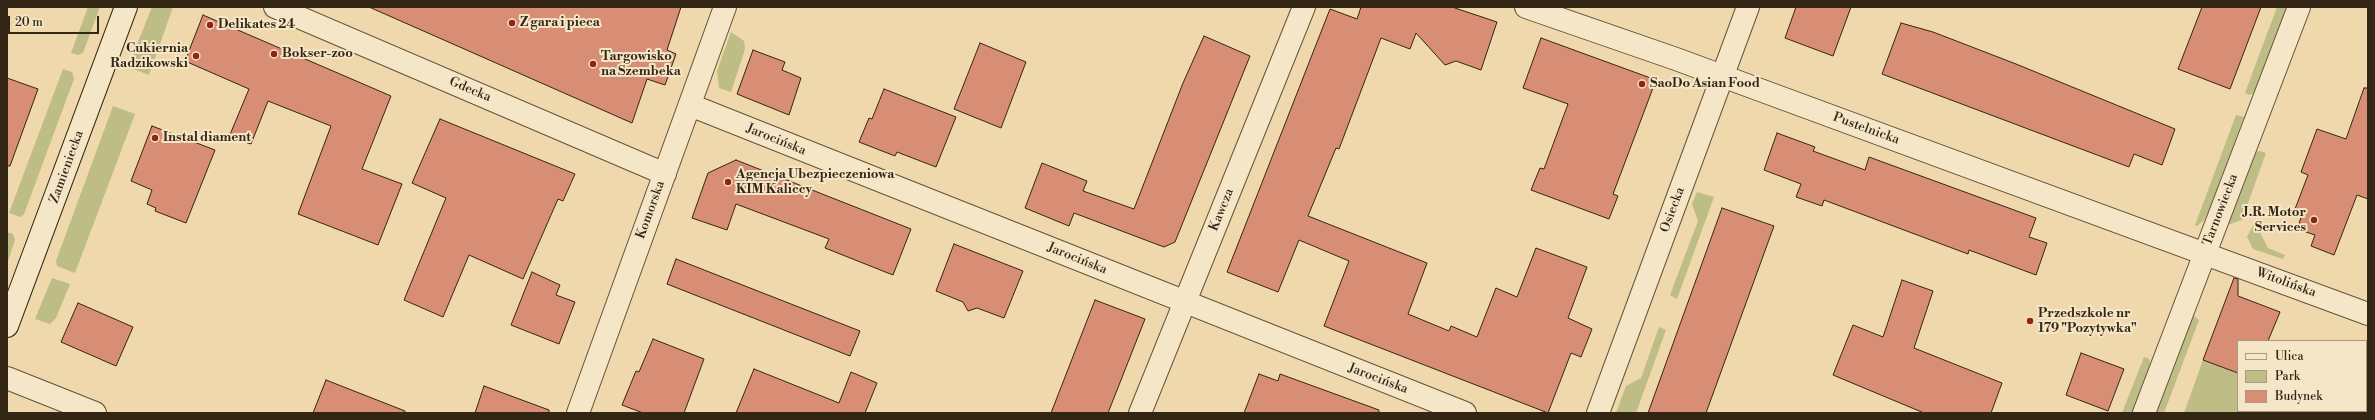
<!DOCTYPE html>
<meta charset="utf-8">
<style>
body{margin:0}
#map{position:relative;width:2375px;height:420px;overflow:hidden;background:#efd8ab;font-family:"Libre Bodoni",serif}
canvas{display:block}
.frame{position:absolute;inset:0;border:8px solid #342614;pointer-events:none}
.legend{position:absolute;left:2237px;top:340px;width:130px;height:72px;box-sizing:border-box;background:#f5e6c8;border:1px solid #a89980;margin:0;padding:5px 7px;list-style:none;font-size:12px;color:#342614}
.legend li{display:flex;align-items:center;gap:8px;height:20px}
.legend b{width:20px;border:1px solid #a89980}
.scale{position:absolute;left:8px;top:16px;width:91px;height:18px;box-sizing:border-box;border:2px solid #342614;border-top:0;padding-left:5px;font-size:12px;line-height:14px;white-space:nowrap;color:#342614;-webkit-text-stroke:3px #f5e6c8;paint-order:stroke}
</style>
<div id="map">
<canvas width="2375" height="420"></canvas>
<div class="frame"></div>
<ul class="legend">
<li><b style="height:5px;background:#f5e6c8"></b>Ulica</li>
<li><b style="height:11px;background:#bebd86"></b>Park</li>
<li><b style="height:11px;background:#d78e74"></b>Budynek</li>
</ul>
<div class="scale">20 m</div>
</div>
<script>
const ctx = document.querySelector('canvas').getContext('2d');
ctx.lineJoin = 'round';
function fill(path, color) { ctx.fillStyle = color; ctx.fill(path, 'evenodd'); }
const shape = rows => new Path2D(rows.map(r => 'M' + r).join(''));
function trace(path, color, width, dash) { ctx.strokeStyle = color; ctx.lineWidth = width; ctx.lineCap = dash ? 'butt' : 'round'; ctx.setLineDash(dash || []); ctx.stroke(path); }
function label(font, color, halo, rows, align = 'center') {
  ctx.font = font + ' "Libre Bodoni",serif'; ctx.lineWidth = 4; ctx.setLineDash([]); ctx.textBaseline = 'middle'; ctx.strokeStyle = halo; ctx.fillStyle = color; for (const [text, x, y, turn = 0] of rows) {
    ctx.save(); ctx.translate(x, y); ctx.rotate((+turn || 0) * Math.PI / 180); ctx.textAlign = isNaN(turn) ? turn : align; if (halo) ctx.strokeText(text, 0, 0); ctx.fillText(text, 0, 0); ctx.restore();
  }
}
const green = shape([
 [88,7,100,7,83,53,78,55,71,53],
 [152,7,173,7,149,75,128,67],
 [2277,7,2287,7,2255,93,2249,95,2245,93],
 [731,32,744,41,745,49,731,92,719,88,717,71],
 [63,69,72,72,74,79,24,214,20,217,9,213],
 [113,106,135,114,75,273,57,266,56,261],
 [2236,115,2244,117,2209,210,2204,220,2197,226,2195,225],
 [2260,151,2266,153,2242,220,2228,225,2255,152],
 [1697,192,1714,197,1677,299,1670,295,1698,221,1692,204],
 [2255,222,2268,248,2285,255,2283,259,2253,249,2247,237],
 [7,232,13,234,15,240,7,264],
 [52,278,70,284,56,318,50,324,35,319],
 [2193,315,2199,320,2164,413,2156,413],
 [1659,327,1666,330,1636,413,1616,413,1626,386,1641,378],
 [2144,357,2149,359,2151,364,2133,413,2122,413],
 [2203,360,2238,373,2238,411,2290,411,2289,413,2184,413]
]);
const building = shape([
 [369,7,681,7,667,50,676,54,665,85,647,79,632,123,369,7],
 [1361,7,1452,7,1497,22,1481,70,1456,61,1445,65,1416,33,1410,49,1381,38,1339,149,1336,148,1308,216,1427,263,1408,314,1449,331,1451,326,1477,337,1496,288,1517,297,1536,248,1587,267,1568,318,1592,329,1581,357,1571,353,1548,413,1324,326,1349,261,1299,240,1278,292,1227,272,1330,9,1357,19,1361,7],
 [1796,7,1851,7,1833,56,1785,38,1796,7],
 [2202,7,2261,7,2230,89,2178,69,2202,7],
 [203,15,391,96,362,169,402,184,378,245,298,214,331,126,268,101,251,144,229,137,249,89,185,61,203,15],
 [1901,23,1933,32,2016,64,2175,129,2162,165,2134,154,2129,167,1882,74,1901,23],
 [1204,36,1250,56,1175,242,1164,247,1074,213,1069,226,1025,208,1042,163,1087,181,1083,191,1134,209,1183,83,1204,36],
 [1541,38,1656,80,1613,194,1618,196,1609,219,1531,190,1540,168,1544,169,1568,104,1523,88,1541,38],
 [980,43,1026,62,1001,128,954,109,980,43],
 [753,50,785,62,782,70,801,78,789,115,737,94,753,50],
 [7,78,38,89,10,166,7,166,7,78],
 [2364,88,2368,88,2368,199,2357,195,2334,255,2311,246,2315,235,2297,229,2303,212,2295,209,2308,175,2301,172,2317,129,2346,139,2364,88],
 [884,89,956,117,936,167,897,152,895,156,859,142,869,118,872,119,884,89],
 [440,119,575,174,563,201,558,199,523,279,469,255,443,317,404,300,446,198,412,183,440,119],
 [152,126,215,150,186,223,155,211,156,208,147,204,152,190,131,181,152,126],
 [1777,133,1815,147,1813,151,1865,170,1869,157,2036,218,2029,237,2047,243,2036,275,1969,250,1968,254,1824,200,1822,206,1796,197,1801,184,1764,170,1777,133],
 [736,160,911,229,893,275,825,248,829,239,736,204,727,230,692,218,708,173,736,160],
 [1722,208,1774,226,1706,413,1648,413,1722,208],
 [954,244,1023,271,1004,318,977,308,968,311,963,302,936,291,954,244],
 [676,259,860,331,850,356,667,284,676,259],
 [532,272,560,285,556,295,575,302,559,344,511,325,532,272],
 [2234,278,2238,279,2238,296,2280,312,2268,341,2238,341,2238,373,2203,360,2234,278],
 [1902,280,1933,291,1914,348,2002,383,1991,413,1924,413,1833,375,1853,325,1883,337,1902,280],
 [1095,300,1145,319,1108,413,1051,413,1095,300],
 [78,303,133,327,116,366,61,342,78,303],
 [653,339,704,359,684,413,643,413,622,405,636,371,639,372,653,339],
 [2081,353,2124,369,2108,411,2066,395,2081,353],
 [754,369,839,403,851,372,877,383,865,413,736,413,754,369],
 [1259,374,1278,381,1280,374,1379,410,1379,413,1244,413,1259,374],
 [326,380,405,411,405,413,313,413,326,380],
 [484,386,549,410,549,413,475,413,484,386]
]);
const street = shape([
 [275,7,665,174],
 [1526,7,1676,59,2368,314],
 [690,105,1465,413],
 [7,378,95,413],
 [578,413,725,7],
 [1140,413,1304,7],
 [1598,413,1748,7],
 [2144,413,2299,7]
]);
const secondary = shape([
 [7,326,126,7]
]);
const markers = [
 [512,23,4,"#8f2418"],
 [210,25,4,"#8f2418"],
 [274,54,4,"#8f2418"],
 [196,56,4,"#8f2418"],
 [593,64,4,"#8f2418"],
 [1642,84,4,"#8f2418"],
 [155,138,4,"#8f2418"],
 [728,182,4,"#8f2418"],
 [2314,220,4,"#8f2418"],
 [2030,321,4,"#8f2418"]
];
const poiNames = [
 ["Z gara i pieca",520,23],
 ["Delikates 24",218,25],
 ["Cukiernia",188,49,"right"],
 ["Radzikowski",188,64,"right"],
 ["Bokser-zoo",282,54],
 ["Targowisko",601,57],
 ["na Szembeka",601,72],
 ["SaoDo Asian Food",1650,84],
 ["Instal diament",163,138],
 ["Agencja Ubezpieczeniowa",736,175],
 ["KIM Kaliccy",736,190],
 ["J.R. Motor",2306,213,"right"],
 ["Services",2306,228,"right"],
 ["Przedszkole nr",2038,314],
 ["179 \"Pozytywka\"",2038,329]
];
const streetNames = [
 ["Gdecka",470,90,23],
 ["Pustelnicka",1866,129,20],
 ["Jarocińska",776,140,22],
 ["Zamieniecka",67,167,-70],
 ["Komorska",651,210,-70],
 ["Kawcza",1222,210,-68],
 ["Osiecka",1673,210,-70],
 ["Tarnowiecka",2221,210,-69],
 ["Jarocińska",1077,259,22],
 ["Witolińska",2286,283,20],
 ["Jarocińska",1378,379,21]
];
fill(green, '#bebd86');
fill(building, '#d78e74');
trace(building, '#342614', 1);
trace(street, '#63523a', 24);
trace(secondary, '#342614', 24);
trace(street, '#f5e6c8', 22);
trace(secondary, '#f5e6c8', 22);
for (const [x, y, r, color] of markers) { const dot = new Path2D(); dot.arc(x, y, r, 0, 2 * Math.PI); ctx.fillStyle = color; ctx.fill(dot); trace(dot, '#f5e6c8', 1.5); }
label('bold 13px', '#342614', '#f5e6c8', poiNames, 'left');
label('13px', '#342614', '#f5e6c8', streetNames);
</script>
